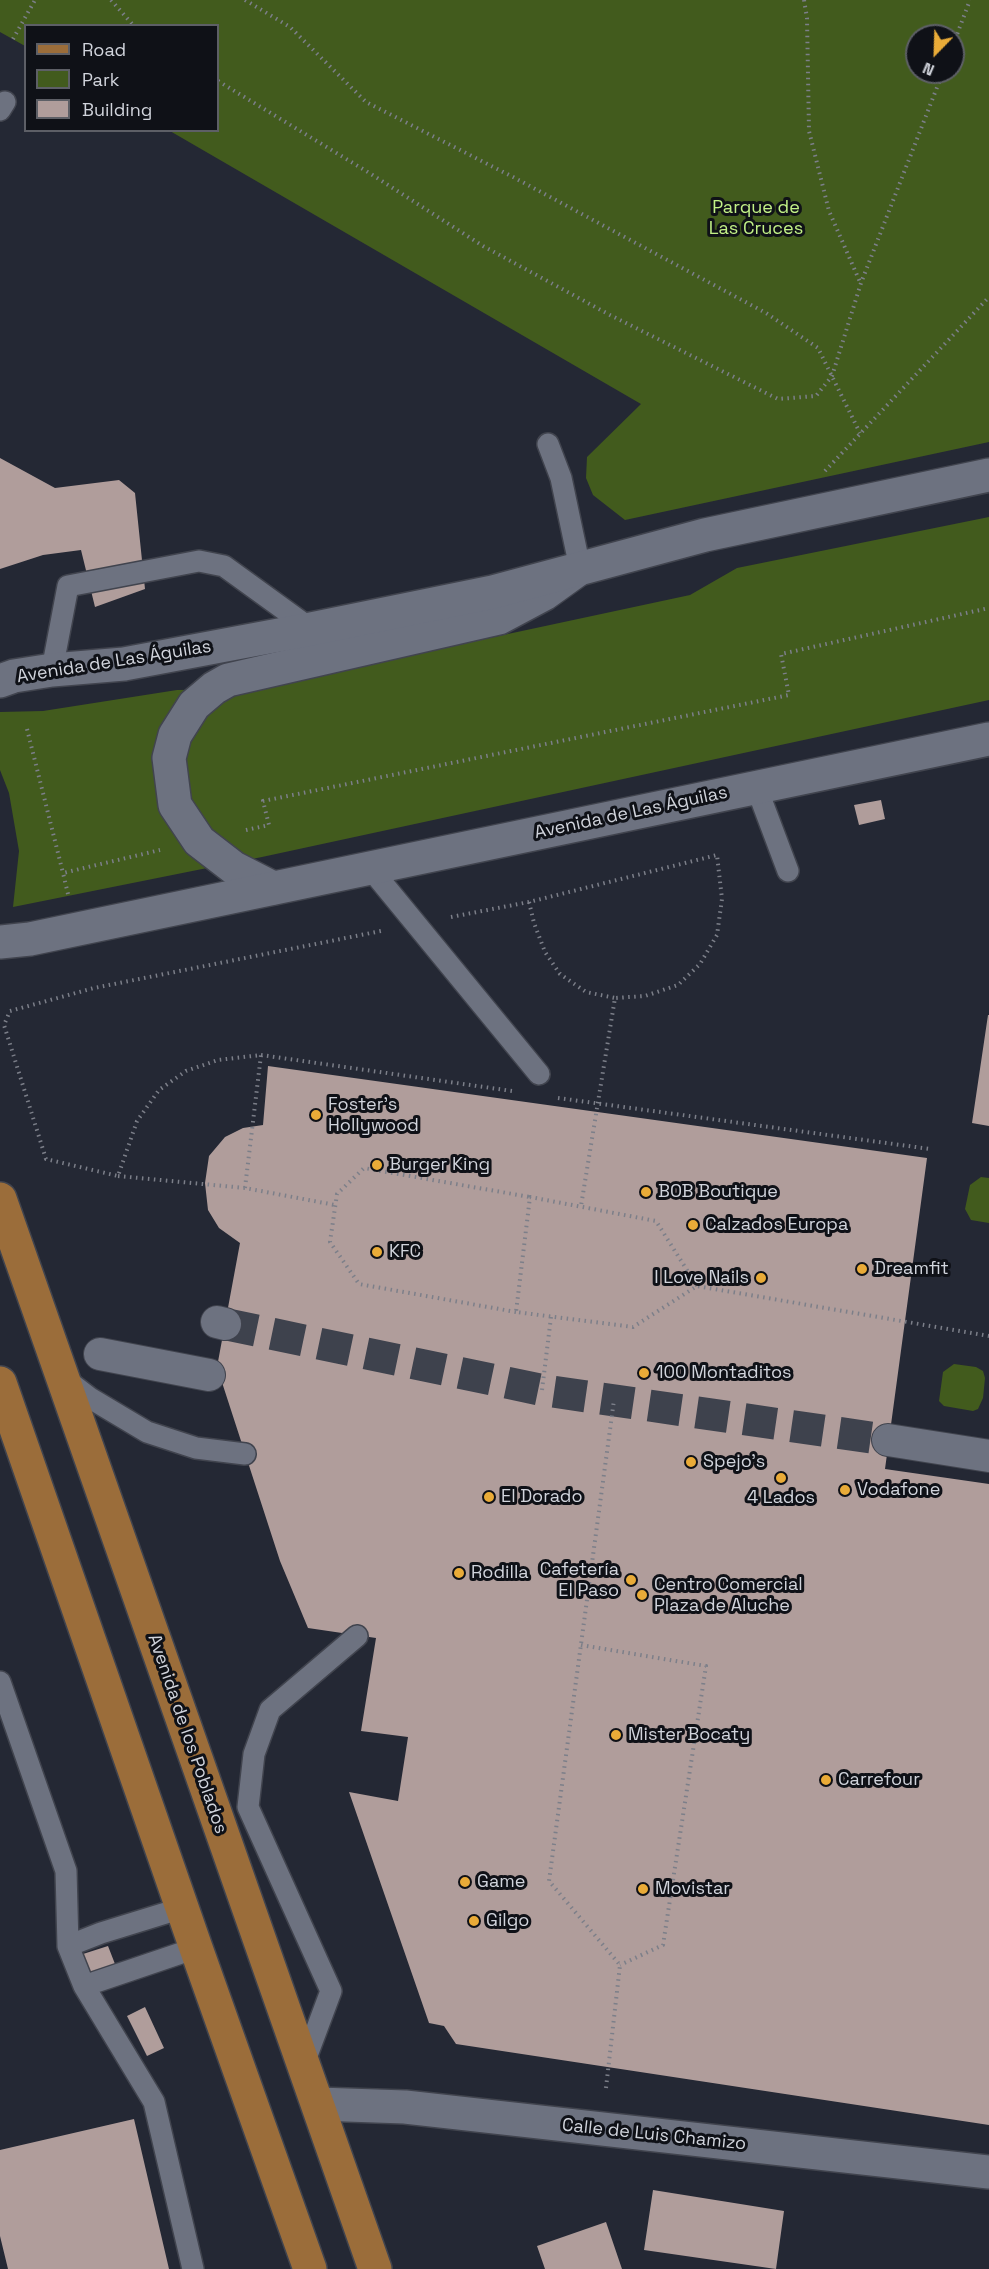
<!DOCTYPE html>
<meta charset="utf-8">
<style>
body{margin:0}
#map{position:relative;width:989px;height:2269px;overflow:hidden;background:#242834;font-family:"Space Grotesk",sans-serif}
canvas{display:block}
.legend{position:absolute;left:24px;top:24px;width:195px;height:108px;box-sizing:border-box;background:#0f1117;border:2px solid #5d5f66;margin:0;padding:8px 10px;list-style:none;font-size:18px;color:#d1d4dc}
.legend li{display:flex;align-items:center;gap:12px;height:30px}
.legend b{width:30px;border:2px solid #5d5f66}
.north{position:absolute;left:905px;top:24px;width:60px;height:60px;box-sizing:border-box;background:#0f1117;border:2px solid #5d5f66;border-radius:50%;rotate:203deg;font-size:16px;font-weight:700;line-height:24px;text-align:center;color:#d1d4dc}
.north::after{content:'';display:block;margin:auto;width:21px;height:27px;background:#e9ab38;clip-path:polygon(50% 0,100% 100%,50% 72%,0 100%)}
</style>
<div id="map">
<canvas width="989" height="2269"></canvas>
<ul class="legend">
<li><b style="height:8px;background:#9b6d3a"></b>Road</li>
<li><b style="height:16px;background:#425b1d"></b>Park</li>
<li><b style="height:16px;background:#b09d9b"></b>Building</li>
</ul>
<div class="north">N</div>
</div>
<script>
const ctx = document.querySelector('canvas').getContext('2d');
ctx.lineJoin = 'round';
function fill(path, color) { ctx.fillStyle = color; ctx.fill(path, 'evenodd'); }
const shape = rows => new Path2D(rows.map(r => 'M' + r).join(''));
function trace(path, color, width, dash) { ctx.strokeStyle = color; ctx.lineWidth = width; ctx.lineCap = dash ? 'butt' : 'round'; ctx.setLineDash(dash || []); ctx.stroke(path); }
function label(font, color, halo, rows, align = 'center') {
  ctx.font = font + ' "Space Grotesk",sans-serif'; ctx.lineWidth = 6; ctx.setLineDash([]); ctx.textBaseline = 'middle'; ctx.strokeStyle = halo; ctx.fillStyle = color; for (const [text, x, y, turn = 0] of rows) {
    ctx.save(); ctx.translate(x, y); ctx.rotate((+turn || 0) * Math.PI / 180); ctx.textAlign = isNaN(turn) ? turn : align; if (halo) ctx.strokeText(text, 0, 0); ctx.fillText(text, 0, 0); ctx.restore();
  }
}
const green = shape([
 [0,0,989,0,989,442,625,520,593,495,586,478,587,457,641,404,170,131,218,130,218,26,26,26,25,46,0,32],
 [917,36,953,36,953,72,917,72],
 [989,517,989,700,262,857,13,907,19,851,9,793,0,770,0,712,43,711,177,690,251,689,690,595,737,568],
 [981,1177,989,1178,989,1223,971,1220,965,1209,970,1185],
 [954,1364,976,1367,983,1371,985,1378,983,1398,978,1409,973,1411,944,1406,939,1401,943,1372]
]);
const building = shape([
 [0,458,55,488,119,480,135,493,145,589,95,607,81,550,43,555,0,569],
 [881,800,885,819,859,825,854,805],
 [988,1015,989,1015,989,1126,972,1123],
 [268,1066,927,1158,885,1469,989,1484,989,2125,456,2044,444,2026,429,2023,349,1792,398,1801,408,1737,361,1731,376,1638,308,1628,280,1561,217,1367,240,1243,219,1228,208,1210,205,1183,209,1156,225,1137,243,1128,263,1125],
 [108,1946,115,1964,90,1973,83,1954],
 [145,2007,164,2048,147,2056,127,2016],
 [134,2119,169,2269,8,2269,0,2236,0,2150],
 [653,2190,784,2211,776,2269,644,2250],
 [606,2222,622,2269,545,2269,537,2246]
]);
const pedestrianTunnel = shape([
 [225,1324,542,1390,888,1440]
]);
const path = shape([
 [111,0,134,26],
 [245,0,290,27,366,102,513,177,766,313,818,348,860,433],
 [804,0,807,18,809,131,829,211,860,282],
 [13,39,35,0],
 [953,45,970,0],
 [218,81,371,174,483,246,610,315,778,399,816,396,832,376,861,283,943,72],
 [825,471,989,297],
 [27,729,63,873],
 [246,830,269,825,263,801,789,695,781,654,989,608],
 [68,894,63,873,160,850],
 [529,902,534,923,545,952,560,974,586,992,615,998],
 [451,917,529,902,717,855,722,899,717,935,700,964,678,985,645,996,615,998,581,1206],
 [261,1055,512,1091],
 [558,1098,930,1149],
 [118,1176,245,1188,335,1205],
 [245,1188,261,1055,218,1060,186,1071,159,1090,137,1121,118,1176,46,1159,4,1025,10,1011,94,988,381,931],
 [697,1286,656,1221,530,1197,516,1312,633,1327,697,1286,989,1336],
 [516,1312,359,1284,330,1242,337,1194,364,1168,530,1197],
 [542,1390,551,1317],
 [581,1645,706,1666,663,1945,620,1965],
 [606,2088,620,1965,549,1881,614,1400]
]);
const service = shape([
 [0,110,5,102],
 [548,444,561,478,580,568],
 [52,670,68,586,199,561,224,566,311,629],
 [756,786,788,871],
 [370,868,539,1074],
 [64,1378,90,1398,147,1432,196,1448,245,1454],
 [0,1682,66,1871,68,1946,101,1933,182,1908],
 [68,1946,84,1986],
 [303,2066,331,1991,248,1807,254,1754,270,1710,357,1636],
 [193,2269,154,2102,84,1986,196,1948]
]);
const pedestrian = shape([
 [217,1322,225,1324],
 [100,1354,209,1375],
 [888,1440,989,1456]
]);
const minor = shape([
 [273,888,234,868,199,841,175,805,169,758,175,735,194,705,214,688,228,680,499,618,544,594,576,571],
 [318,2104,405,2107,989,2172]
]);
const tertiary = shape([
 [0,681,14,676,52,670,124,664,311,629,493,592,705,535,989,475],
 [0,942,30,939,989,739]
]);
const primary = shape([
 [0,1199,375,2269],
 [0,1383,196,1948,310,2269]
]);
const markers = [
 [316,1115,6,"#e9ab38"],
 [377,1165,6,"#e9ab38"],
 [646,1192,6,"#e9ab38"],
 [693,1225,6,"#e9ab38"],
 [377,1252,6,"#e9ab38"],
 [862,1269,6,"#e9ab38"],
 [761,1278,6,"#e9ab38"],
 [644,1373,6,"#e9ab38"],
 [691,1462,6,"#e9ab38"],
 [781,1478,6,"#e9ab38"],
 [845,1490,6,"#e9ab38"],
 [489,1497,6,"#e9ab38"],
 [459,1573,6,"#e9ab38"],
 [631,1580,6,"#e9ab38"],
 [642,1595,6,"#e9ab38"],
 [616,1735,6,"#e9ab38"],
 [826,1780,6,"#e9ab38"],
 [465,1882,6,"#e9ab38"],
 [643,1889,6,"#e9ab38"],
 [474,1921,6,"#e9ab38"]
];
const parkNames = [
 ["Parque de",756,208],
 ["Las Cruces",756,229]
];
const streetNames = [
 ["Avenida de Las Águilas",114,662,-9],
 ["Avenida de Las Águilas",631,813,-12],
 ["Avenida de los Poblados",187,1734,71],
 ["Calle de Luis Chamizo",654,2135,6]
];
const poiNames = [
 ["Foster's",328,1105],
 ["Hollywood",328,1126],
 ["Burger King",389,1165],
 ["BOB Boutique",658,1192],
 ["Calzados Europa",705,1225],
 ["KFC",389,1252],
 ["Dreamfit",874,1269],
 ["I Love Nails",749,1278,"right"],
 ["100 Montaditos",656,1373],
 ["Spejo's",703,1462],
 ["Vodafone",857,1490],
 ["El Dorado",501,1497],
 ["4 Lados",781,1498,"center"],
 ["Cafetería",619,1570,"right"],
 ["El Paso",619,1591,"right"],
 ["Rodilla",471,1573],
 ["Centro Comercial",654,1585],
 ["Plaza de Aluche",654,1606],
 ["Mister Bocaty",628,1735],
 ["Carrefour",838,1780],
 ["Game",477,1882],
 ["Movistar",655,1889],
 ["Gilgo",486,1921]
];
fill(green, '#425b1d');
fill(building, '#b09d9b');
trace(pedestrianTunnel, '#3e424d', 32, [32, 16]);
trace(service, '#41444e', 24);
trace(pedestrian, '#41444e', 34);
trace(minor, '#41444e', 36);
trace(tertiary, '#41444e', 36);
trace(primary, '#41444e', 36);
trace(path, '#7c7f89', 4, [1.5, 4.5]);
trace(service, '#6d7280', 21);
trace(pedestrian, '#6d7280', 32);
trace(minor, '#6d7280', 33);
trace(tertiary, '#6d7280', 33);
trace(primary, '#9b6d3a', 33);
for (const [x, y, r, color] of markers) { const dot = new Path2D(); dot.arc(x, y, r, 0, 2 * Math.PI); ctx.fillStyle = color; ctx.fill(dot); trace(dot, '#0f1117', 2); }
label('18px', '#c2f187', '#0f1117', parkNames);
label('18px', '#d1d4dc', '#0f1117', streetNames);
label('18px', '#d1d4dc', '#0f1117', poiNames, 'left');
</script>
